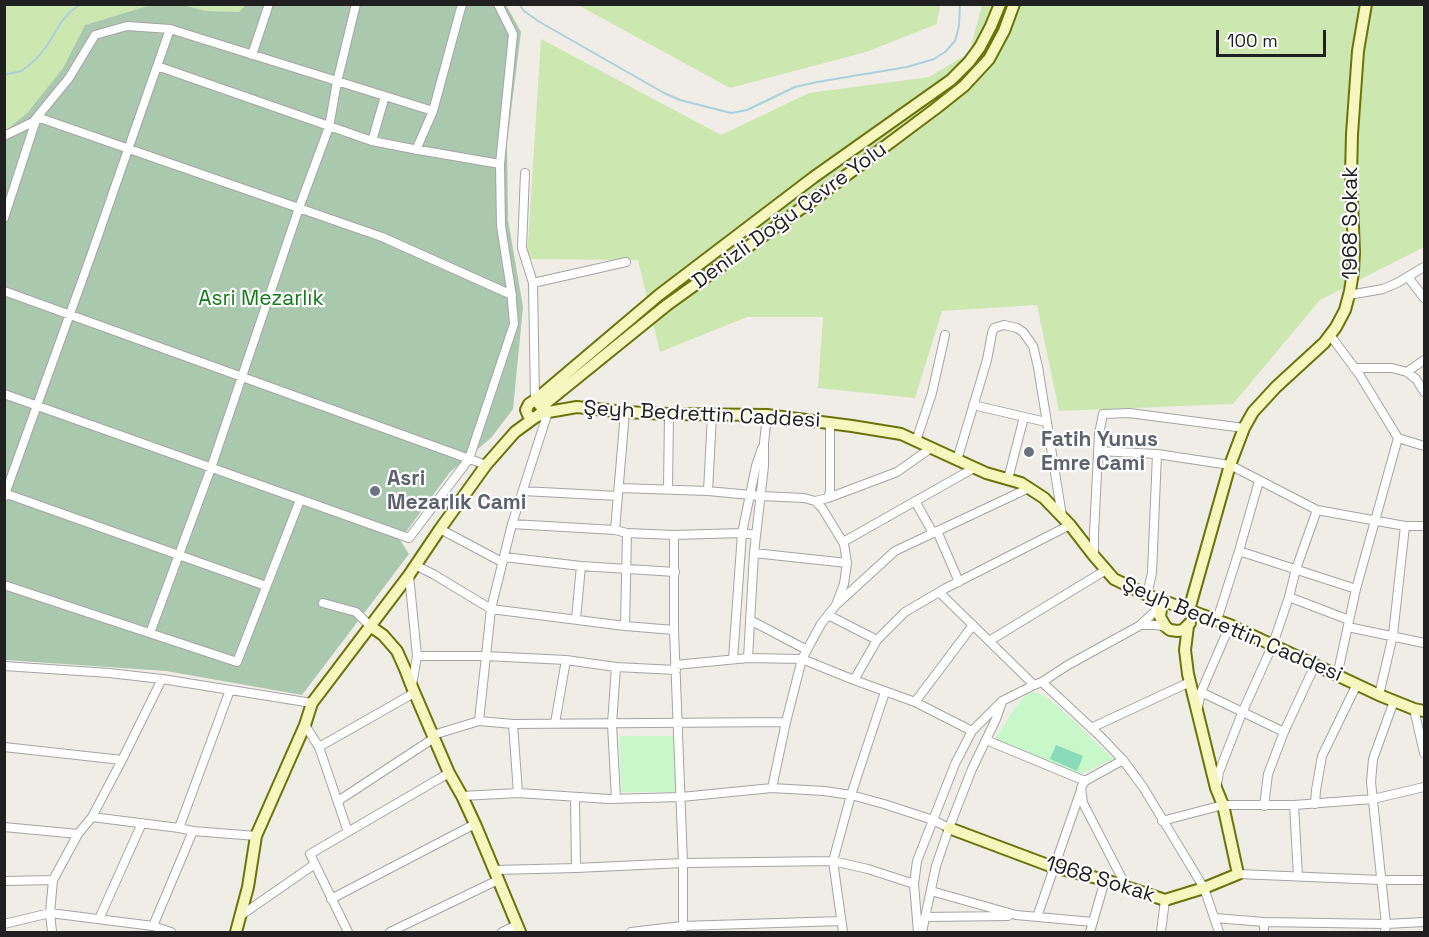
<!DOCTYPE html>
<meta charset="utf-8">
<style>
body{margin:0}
#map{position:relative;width:1429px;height:937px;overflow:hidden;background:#f0ede7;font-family:"Space Grotesk",sans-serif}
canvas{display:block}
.frame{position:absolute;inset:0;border:6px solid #202020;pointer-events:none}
.scale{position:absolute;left:1216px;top:30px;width:110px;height:27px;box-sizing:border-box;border:3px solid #202020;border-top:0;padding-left:8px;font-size:18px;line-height:21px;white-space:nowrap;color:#202020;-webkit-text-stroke:4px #fff;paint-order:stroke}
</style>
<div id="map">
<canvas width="1429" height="937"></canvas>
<div class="frame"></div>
<div class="scale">100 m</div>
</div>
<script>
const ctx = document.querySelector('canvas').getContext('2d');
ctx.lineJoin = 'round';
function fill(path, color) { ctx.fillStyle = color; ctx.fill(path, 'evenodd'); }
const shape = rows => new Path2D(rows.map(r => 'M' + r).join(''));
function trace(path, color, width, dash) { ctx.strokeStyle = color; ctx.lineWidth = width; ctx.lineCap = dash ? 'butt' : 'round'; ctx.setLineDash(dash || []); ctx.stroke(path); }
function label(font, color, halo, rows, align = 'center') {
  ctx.font = font + ' "Space Grotesk",sans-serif'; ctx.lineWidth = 4.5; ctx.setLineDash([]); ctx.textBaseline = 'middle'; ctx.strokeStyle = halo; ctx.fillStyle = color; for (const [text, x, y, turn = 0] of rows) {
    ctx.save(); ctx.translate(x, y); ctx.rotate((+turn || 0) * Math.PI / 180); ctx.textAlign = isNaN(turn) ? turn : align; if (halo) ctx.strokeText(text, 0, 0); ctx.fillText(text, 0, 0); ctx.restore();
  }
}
const grass = shape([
 [5,5,152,5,85,25,63,68,27,113,5,131],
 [183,5,247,5,239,12,206,11],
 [578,5,940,5,937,24,866,52,730,88],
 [982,5,1424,5,1424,247,1320,300,1233,404,1059,411,1037,305,942,311,915,398,818,388,823,317,747,317,660,352,638,260,527,259,541,39,721,135,809,93,929,77,969,53]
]);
const cemetery = shape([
 [247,4,506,5,521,32,507,143,508,220,523,307,513,409,491,438,450,472,400,540,409,554,302,695,166,671,5,660,5,131,27,113,63,68,85,25,151,5,183,5,206,11,239,12]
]);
const park = shape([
 [1034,692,1045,696,1071,718,1113,759,1079,775,994,741,1014,709,1025,696],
 [620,736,675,736,676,792,621,792]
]);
const pitch = shape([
 [1056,745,1083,756,1077,771,1050,759]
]);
const stream = shape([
 [519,4,524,11,538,21,664,93,680,100,731,113,747,110,795,87,817,82,907,67,934,59,945,52,955,41,959,26,960,4],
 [4,75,21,71,27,67,38,57,46,47,62,21,71,11,81,4]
]);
const street = shape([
 [252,55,269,4],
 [157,66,372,141,413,149,500,164],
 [4,136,33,122,69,78,95,35,127,26,170,29],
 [372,141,385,96],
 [416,150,433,111],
 [525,173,522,248,533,283,535,400],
 [4,218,37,117,382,237,512,295],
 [1408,277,1424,298],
 [533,283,626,262],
 [4,291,486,465],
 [1349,295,1383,289,1397,283,1424,267],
 [1330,335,1359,374,1398,438,1356,589,1337,676],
 [1354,368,1392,368,1407,372,1416,379,1424,392],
 [1407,372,1424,360],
 [4,394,409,538,469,459,514,324,511,290,501,226,500,164,513,34,498,4],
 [973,405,1046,422],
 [1398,438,1424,446],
 [916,441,932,393,945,335],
 [1098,451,1157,454,1230,465,1317,510,1405,526,1424,526],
 [957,460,987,360,992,333,994,328,1004,325,1017,328,1023,332,1033,346,1038,367,1062,516],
 [1008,479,1024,417],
 [619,488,708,491,761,496,804,498,815,501,822,508,844,544,847,563,844,584,836,605,821,624,802,659,786,722,772,788],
 [668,489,669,414],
 [523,491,618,496],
 [708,491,712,415],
 [4,493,266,586],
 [4,497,93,250,170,29,433,111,462,4],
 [828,498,897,472,931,448],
 [815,501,828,498,830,491,830,423],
 [915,501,933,533],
 [512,524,615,530,627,533,674,535,742,533,756,535],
 [440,529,502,562],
 [615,530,625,412],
 [937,531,959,582],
 [674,535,674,630,683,863,683,922,682,932],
 [843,542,974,468],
 [1239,551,1356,589],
 [754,553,847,563],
 [1094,556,1094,533,1099,434,1103,414,1129,413,1244,428],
 [504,557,581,566,675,572],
 [415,565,433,574,491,609,625,626,674,630],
 [409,575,417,656,412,685],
 [4,585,237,662,300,500],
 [939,592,1034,685],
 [1147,595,1152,573,1157,454],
 [1289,597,1349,620],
 [323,603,356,612,370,626],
 [837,604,895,551,1029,488],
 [828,615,877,640],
 [576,619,581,566],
 [750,620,807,650],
 [1217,620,1239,551,1259,481],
 [1141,625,1156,625,1166,627],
 [625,626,627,533],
 [1348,627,1424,643],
 [150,633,211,468,299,208,329,127,337,82,356,4],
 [989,641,1106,570],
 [417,656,485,656,566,660,616,667,676,670],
 [748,658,754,553,764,466,764,443,767,415],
 [733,659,742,533,756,466,762,448],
 [675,665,748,658,802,659,854,680,915,702,972,731],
 [4,666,109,673,162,679,312,703],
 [616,667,612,724,616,799],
 [854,680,877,640,905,612,946,588,1070,525],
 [1042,682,1100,736,1123,760,1143,787,1204,888,1219,932],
 [1201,692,1284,732],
 [1379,695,1393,635,1405,526],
 [915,702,973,625],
 [1198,707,1201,692,1230,625],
 [1414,709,1424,753],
 [479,721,491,609,512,524,548,412],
 [555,723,566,660],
 [513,724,518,793],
 [305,725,319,747,348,832],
 [1091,728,1190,682],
 [433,735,479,721,513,724,786,722],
 [986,740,1085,781],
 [4,747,122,760],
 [319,747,414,693],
 [1123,760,1085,781,1081,788,1083,803,1127,888],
 [1217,784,1219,772,1242,713,1273,644,1289,597,1296,569,1317,510],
 [462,796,518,793,609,799,681,797,772,788,824,791,851,795,884,804,933,820,949,828],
 [575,797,576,868],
 [338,801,434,738],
 [1315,804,1316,790,1322,756,1357,684],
 [1294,805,1298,876],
 [1264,806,1268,774,1284,732,1315,665],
 [92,817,179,828,193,831,256,836],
 [1162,821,1223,805,1294,805,1373,799,1424,787],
 [4,827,78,834],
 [179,828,230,690],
 [495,870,576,868,683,863,833,861,868,869,914,884],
 [1238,874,1381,880,1424,880],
 [4,881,53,880],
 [931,891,1016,915,1093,922],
 [331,899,475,824],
 [240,916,315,864],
 [925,917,1008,916],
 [1037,917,1081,790],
 [1215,918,1264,922,1386,924,1424,922],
 [99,919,142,823],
 [4,924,50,913,153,926,171,932],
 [153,926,193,831],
 [52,932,50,913,53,880,78,834,92,817,122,760,162,679],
 [348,932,310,854,449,773],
 [390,932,498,880],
 [502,932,517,925],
 [631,932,682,926,841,921],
 [843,932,833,861,851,795,885,692],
 [918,932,914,884,917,861,955,764,972,731,1002,701,1034,685,1042,682,1068,665,1139,626,1161,606],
 [922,932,936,866,949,828,972,769,996,719,1002,702],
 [1090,932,1105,880],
 [1161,932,1165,900],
 [1264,932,1264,922],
 [1385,932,1386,924,1371,782,1373,759,1394,701]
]);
const secondary = shape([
 [535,400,659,295,814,177,951,80,969,62,980,47,991,26,1000,4],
 [548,412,541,407,667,305,824,192,935,109,964,86,989,59,1004,31,1014,4],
 [538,416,532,418,528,415,526,410,529,404,535,400,540,405],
 [1162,601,1160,617,1166,627,1170,630,1178,631,1183,630,1190,623],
 [1189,610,1230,465,1244,428,1253,412,1276,387,1324,343,1336,327,1345,310,1350,291,1353,272,1354,252,1351,175,1352,134,1358,51,1366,4],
 [370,626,383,635,397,651,405,669,412,687,449,773,462,796,475,824,520,932],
 [949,828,1053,867,1105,880,1165,900,1204,888,1238,874,1223,805,1216,788,1188,674,1185,650,1188,626],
 [236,932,248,887,256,836,305,725,312,703,409,575,440,529,486,465,515,432,541,413,548,412,577,407,625,412,669,414,767,415,852,426,901,434,986,473,1021,483,1044,498,1070,525,1094,556,1114,579,1147,595,1230,625,1379,695,1414,709,1424,711]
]);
const markers = [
 [1029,452,6,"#6b7280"],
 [375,491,6,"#6b7280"]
];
const streetNames = [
 ["Denizli Doğu Çevre Yolu",790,216,-36],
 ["1968 Sokak",1351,223,-90],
 ["Şeyh Bedrettin Caddesi",702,415,3],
 ["Şeyh Bedrettin Caddesi",1232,630,23],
 ["1968 Sokak",1100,880,17]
];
const parkNames = [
 ["Asri Mezarlık",261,299]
];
const worshipNames = [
 ["Fatih Yunus",1041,440],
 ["Emre Cami",1041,464],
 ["Asri",387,479],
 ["Mezarlık Cami",387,503]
];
fill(grass, '#cde7b0');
fill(cemetery, '#aac8ad');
fill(park, '#c8f7ca');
fill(pitch, '#8adbb9');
trace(stream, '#aad1db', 2);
trace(street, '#a4a4a4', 10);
trace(secondary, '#6b740b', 14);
trace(street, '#fff', 8);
trace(secondary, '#f5f7bf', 10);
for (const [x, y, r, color] of markers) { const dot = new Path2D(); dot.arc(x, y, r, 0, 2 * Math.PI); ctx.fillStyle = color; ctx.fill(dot); trace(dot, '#fff', 2); }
label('21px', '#202020', '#fff', streetNames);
label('21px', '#127b18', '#fff', parkNames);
label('bold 21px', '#5b616d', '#fff', worshipNames, 'left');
</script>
